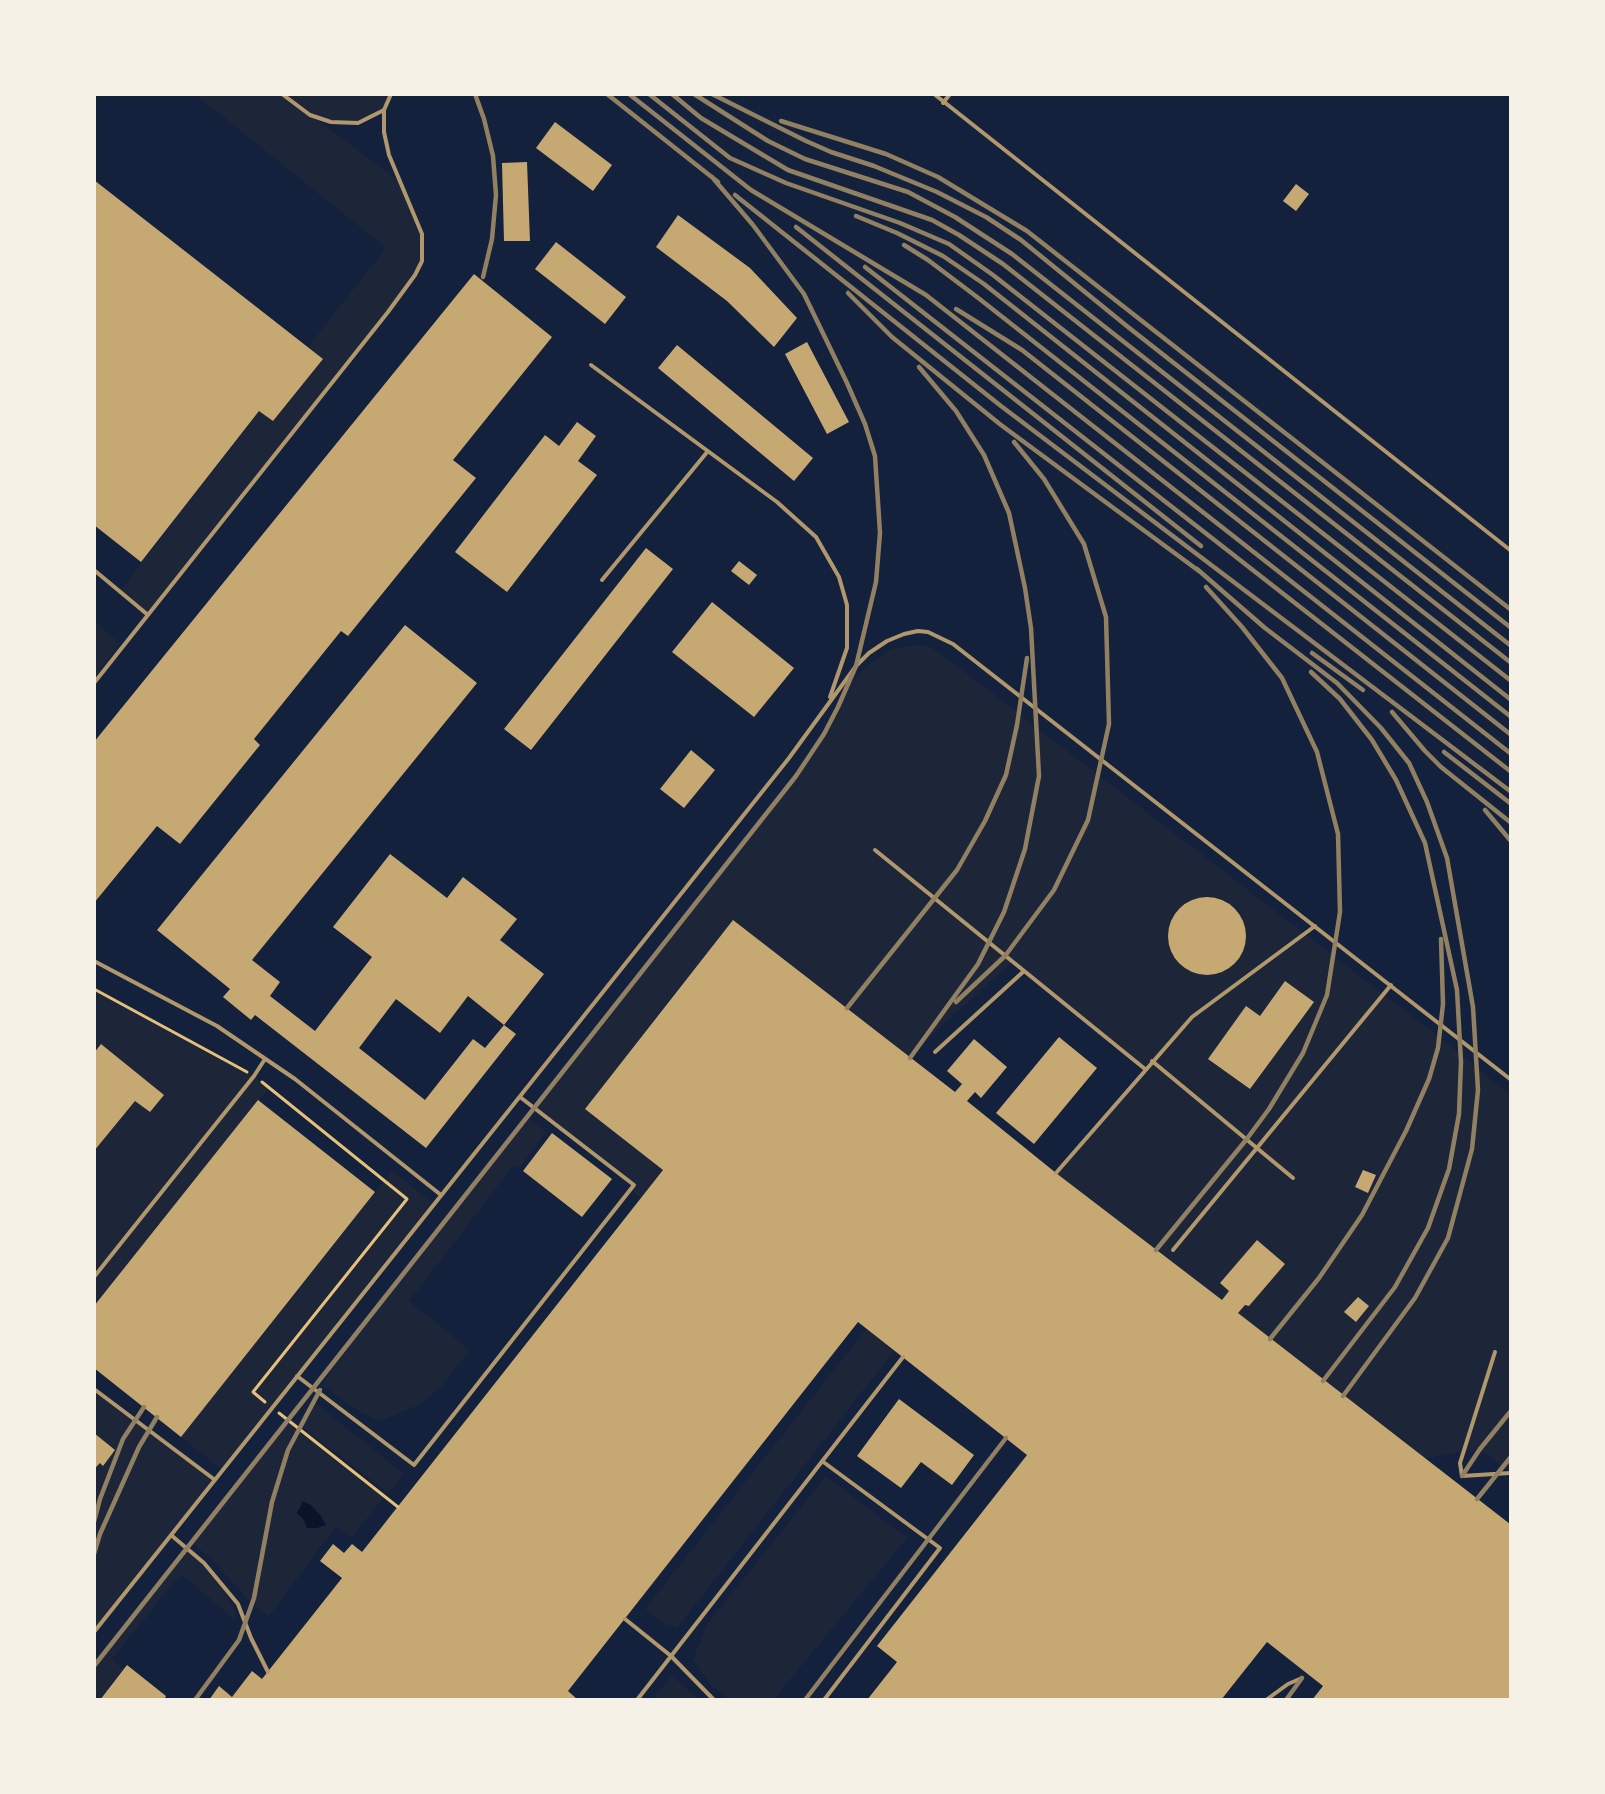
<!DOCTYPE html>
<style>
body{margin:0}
#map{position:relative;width:1605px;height:1794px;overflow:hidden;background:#14213d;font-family:"PT Sans",sans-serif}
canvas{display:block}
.frame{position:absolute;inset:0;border:96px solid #f6f1e7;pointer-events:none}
</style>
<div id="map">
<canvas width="1605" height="1794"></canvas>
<div class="frame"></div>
</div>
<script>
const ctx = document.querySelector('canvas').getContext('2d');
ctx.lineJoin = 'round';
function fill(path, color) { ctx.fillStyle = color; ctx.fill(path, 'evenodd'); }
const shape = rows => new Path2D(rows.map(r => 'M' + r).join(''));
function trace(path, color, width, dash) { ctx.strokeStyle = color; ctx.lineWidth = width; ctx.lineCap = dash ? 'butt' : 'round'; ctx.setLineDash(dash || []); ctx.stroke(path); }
const green = shape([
 [196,95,391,95,384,110,358,123,346,123,312,116,400,182,422,234,422,261,415,275,388,312,148,615,120,591,259,411,273,420,323,359,308,347,386,248],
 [95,622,120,644,95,676],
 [922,644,936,650,1439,1037,1510,1095,1510,1472,1480,1449,1424,1458,1056,1173,1145,1069,1013,962,938,1029,910,1058,733,920,585,1109,663,1170,641,1198,630,1190,634,1185,535,1108,796,776,824,734,852,682,866,666,891,649],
 [95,989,254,1076,269,1088,95,1306],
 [527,1117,546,1132,519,1168,514,1165,409,1301,470,1350,441,1387,419,1405,380,1421,362,1413,322,1385,358,1330],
 [392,1171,434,1204,222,1470,181,1437],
 [866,1329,894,1351,677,1628,661,1622,645,1609],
 [94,1389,215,1480,94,1632],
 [313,1401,404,1474,388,1493,300,1425],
 [287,1419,385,1496,351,1538,336,1526,269,1616,252,1604,211,1559,191,1542],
 [826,1476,907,1538,774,1699,728,1699,711,1685,693,1660,707,1624],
 [185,1550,202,1565,226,1594,235,1611,236,1621,181,1574,112,1659,123,1670,100,1699,95,1699,95,1666],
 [672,1676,699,1699,652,1699]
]);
const water = shape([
 [303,1501,311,1505,320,1515,326,1525,317,1528,307,1528,304,1520,297,1513]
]);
const building = shape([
 [555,122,612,165,593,191,536,148],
 [527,162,530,241,504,241,502,163],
 [94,180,323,359,273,421,259,411,141,562,94,525],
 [1296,184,1309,194,1296,211,1283,201],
 [678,215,750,268,797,318,774,347,727,301,656,247],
 [556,242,626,297,605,324,535,269],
 [474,274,552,337,453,460,476,478,348,636,341,631,254,739,260,745,180,844,157,826,94,903,94,742],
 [807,342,849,422,827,434,785,354],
 [677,345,813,458,794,481,658,368],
 [577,422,596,436,578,461,597,475,507,592,455,552,545,435,559,446],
 [646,548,673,569,531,750,504,729],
 [739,561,757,575,749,585,731,571],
 [712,602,794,668,754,717,672,652],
 [405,625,477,683,252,960,280,982,270,996,315,1031,372,957,333,927,390,854,447,898,463,877,517,919,500,940,544,974,504,1025,468,996,440,1033,396,999,359,1048,425,1100,473,1039,485,1048,504,1025,516,1034,426,1148,255,1015,251,1020,223,997,230,989,157,930],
 [691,750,715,770,684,808,660,789],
 '1168 936a39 39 0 1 1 78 0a39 39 0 1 1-78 0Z',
 [733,920,955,1092,962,1084,947,1071,974,1039,1007,1067,981,1098,975,1092,967,1101,1056,1173,1222,1300,1229,1291,1220,1283,1257,1240,1285,1264,1249,1306,1245,1305,1238,1313,1510,1524,1510,1700,1312,1700,1323,1686,1267,1642,1221,1700,867,1700,897,1662,877,1646,1027,1455,858,1322,568,1691,578,1700,209,1700,219,1686,232,1697,252,1671,262,1679,342,1578,320,1561,333,1544,344,1553,352,1544,362,1552,663,1170,585,1109],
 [1285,981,1314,1002,1250,1089,1208,1059,1246,1006,1260,1016],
 [1059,1037,1097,1068,1034,1144,996,1113],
 [101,1044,164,1095,150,1112,135,1101,94,1151,94,1053],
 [258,1100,375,1192,181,1437,94,1368,94,1306],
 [552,1133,612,1179,582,1217,523,1171],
 [1363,1170,1376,1175,1368,1193,1355,1187],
 [1358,1297,1369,1306,1356,1322,1344,1312],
 [899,1399,974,1455,952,1485,921,1462,901,1488,857,1456],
 [94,1433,115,1450,103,1466,100,1463,94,1469],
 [127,1665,166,1696,164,1700,100,1700]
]);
const path = shape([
 [94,989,247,1072],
 [262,1082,407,1199,253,1392,265,1402],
 [279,1413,398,1507]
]);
const service = shape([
 [282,94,310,115,331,122,358,123,384,110],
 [934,94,1510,550],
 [943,103,950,94],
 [591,365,777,502,816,537,839,577,847,605,847,648,830,697],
 [94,570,148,615],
 [602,580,708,451],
 [94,683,388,312,415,275,422,261,422,234,389,155,384,132,384,110,391,94],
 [875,850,1145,1069],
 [94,961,217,1026,295,1079,441,1195],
 [935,1052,1024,971],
 [1152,1061,1293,1178],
 [1056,1173,1192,1017,1315,926],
 [1173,1250,1391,985],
 [94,1277,254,1076,265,1059],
 [1495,1352,1460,1463,1462,1476,1510,1473],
 [297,1376,414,1465,634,1185,520,1097],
 [94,1389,215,1480],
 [822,1461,940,1548,824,1700],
 [171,1535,204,1563,238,1604,251,1638,268,1672],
 [625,1619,671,1656,714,1700],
 [94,1632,789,758,856,666,869,653,887,641,904,634,918,631,928,632,953,644,1510,1079],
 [637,1700,903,1357],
 [1266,1700,1288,1684,1302,1678]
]);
const rail = shape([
 [475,94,484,119,493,156,496,195,492,239,483,277],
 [607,94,718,182],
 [629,94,751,190,926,295,1510,753],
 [649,94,730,158,786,183,900,223,949,244,993,275,1510,680],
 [672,94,701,118,788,170,932,220,959,235,1003,264,1510,662],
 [694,94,768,141,805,159,908,192,955,217,1012,254,1510,645],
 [712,94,806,141,831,152,874,166,937,192,986,217,1021,240,1128,327,1510,627],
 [781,121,886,154,938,177,1027,231,1510,609],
 [735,195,1001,406,1510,791],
 [856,216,897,233,943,256,984,284,1510,699],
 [796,227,1201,546],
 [904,245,928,260,977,297,1510,716],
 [865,267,1510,771],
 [848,293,892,337,1001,425,1203,574],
 [956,309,1022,350,1510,734],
 [1197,569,1265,628,1337,683,1381,728,1409,763,1427,802,1447,858,1473,1007,1478,1090,1472,1149,1448,1238,1415,1298,1343,1396],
 [1312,653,1363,690],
 [1311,672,1340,699,1372,740,1396,780,1425,843,1457,990,1461,1062,1459,1114,1449,1169,1428,1228,1395,1287,1323,1381],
 [1392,712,1425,751,1441,767,1510,822],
 [1444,752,1510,803],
 [1485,810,1510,840],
 [956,1002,1005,956,1054,890,1088,820,1109,724,1106,617,1084,544,1044,479,1014,442],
 [847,1008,957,870,985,821,1006,775,1017,725,1027,658],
 [910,1058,978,964,1004,912,1025,849,1039,776,1031,628,1025,588,1009,513,984,455,956,411,919,367],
 [1156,1250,1246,1140,1269,1109,1303,1053,1327,995,1340,912,1338,834,1317,752,1282,678,1242,627,1206,587],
 [1270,1339,1319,1278,1362,1215,1406,1131,1429,1079,1438,1048,1443,1004,1441,939],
 [1462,1476,1480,1449,1510,1412],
 [1477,1499,1510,1458],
 [94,1522,100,1499,123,1439,144,1407],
 [94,1554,100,1534,139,1447,157,1417],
 [94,1666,796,776,824,734,838,707,856,666,876,582,880,533,875,456,865,424,847,383,804,294,753,225,712,177],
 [195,1700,239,1640,254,1598,272,1502,288,1450,320,1390],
 [805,1700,1006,1438],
 [1286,1700,1302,1678]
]);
fill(green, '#1d2539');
fill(water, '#0b132b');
fill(building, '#c6a872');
trace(path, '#e5c07b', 3);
trace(service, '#b1986c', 4);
trace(rail, '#918062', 4.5);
</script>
